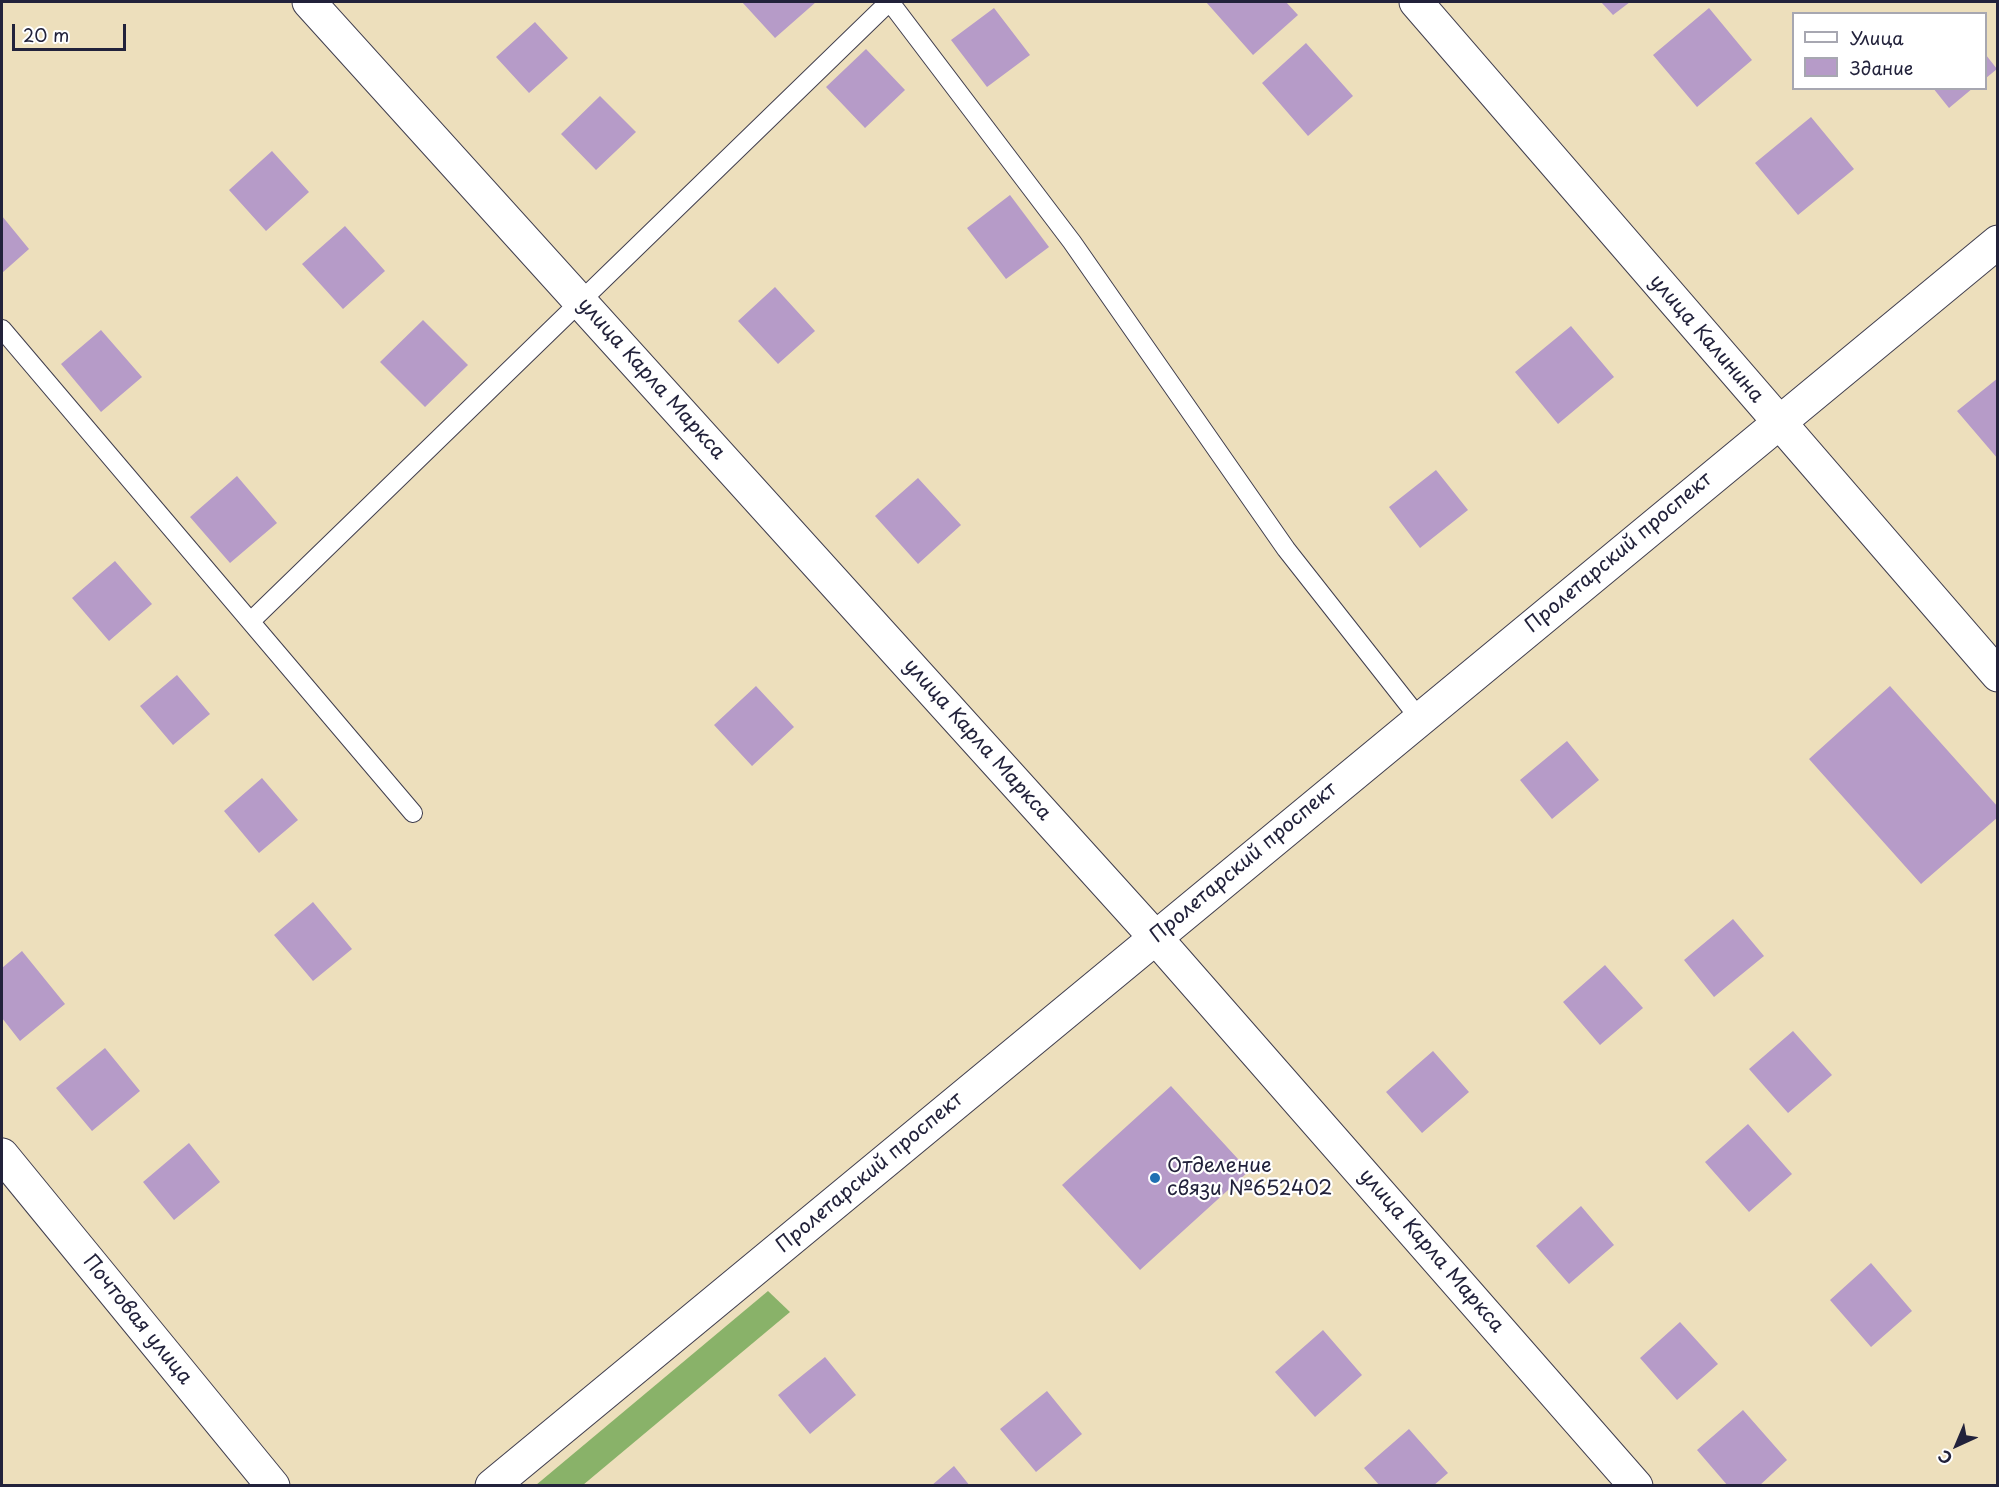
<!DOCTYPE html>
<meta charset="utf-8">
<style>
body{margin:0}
#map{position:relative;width:1999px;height:1487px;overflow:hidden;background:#eddfbc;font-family:"Playpen Sans",sans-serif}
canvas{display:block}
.frame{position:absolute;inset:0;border:3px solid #22223b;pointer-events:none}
.legend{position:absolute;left:1792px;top:12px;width:195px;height:78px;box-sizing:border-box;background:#fff;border:2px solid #a7a7b1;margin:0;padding:8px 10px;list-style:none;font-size:18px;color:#22223b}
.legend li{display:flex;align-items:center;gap:12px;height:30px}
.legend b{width:30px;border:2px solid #a7a7b1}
.north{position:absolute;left:1927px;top:1415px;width:60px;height:60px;-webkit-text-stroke:4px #fff;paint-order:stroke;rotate:224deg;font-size:16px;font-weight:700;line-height:24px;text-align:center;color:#22223b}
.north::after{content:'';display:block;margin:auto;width:21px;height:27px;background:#22223b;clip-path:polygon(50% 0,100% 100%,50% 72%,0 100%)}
.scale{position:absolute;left:12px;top:24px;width:114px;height:27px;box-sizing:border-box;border:3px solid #22223b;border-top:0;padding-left:8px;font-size:18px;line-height:21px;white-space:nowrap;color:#22223b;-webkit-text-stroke:4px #fff;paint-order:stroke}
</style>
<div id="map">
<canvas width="1999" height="1487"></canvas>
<div class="frame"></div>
<ul class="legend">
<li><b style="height:8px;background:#fff"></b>Улица</li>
<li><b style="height:16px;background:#b69bc8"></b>Здание</li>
</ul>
<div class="north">С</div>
<div class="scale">20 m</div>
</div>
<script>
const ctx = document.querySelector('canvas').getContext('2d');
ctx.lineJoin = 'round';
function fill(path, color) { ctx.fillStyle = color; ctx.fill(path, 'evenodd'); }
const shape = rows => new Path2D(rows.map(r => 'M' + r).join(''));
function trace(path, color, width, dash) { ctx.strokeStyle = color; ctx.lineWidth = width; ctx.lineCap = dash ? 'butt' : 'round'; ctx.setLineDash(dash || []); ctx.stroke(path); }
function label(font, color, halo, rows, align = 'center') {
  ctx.font = font + ' "Playpen Sans",sans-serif'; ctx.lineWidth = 4.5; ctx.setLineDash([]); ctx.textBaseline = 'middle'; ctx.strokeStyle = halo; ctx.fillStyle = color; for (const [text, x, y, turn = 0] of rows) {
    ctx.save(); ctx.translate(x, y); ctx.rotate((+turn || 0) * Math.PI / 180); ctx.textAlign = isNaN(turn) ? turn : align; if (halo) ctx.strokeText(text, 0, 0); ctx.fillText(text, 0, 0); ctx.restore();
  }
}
const forest = shape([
 [768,1291,790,1312,583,1485,536,1485]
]);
const building = shape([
 [742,2,816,2,775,38],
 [1206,2,1286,2,1298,15,1253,55],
 [1601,2,1630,2,1613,15],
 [994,8,1030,55,987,87,951,40],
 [1709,8,1752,60,1697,107,1653,55],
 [535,22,568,58,529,93,496,57],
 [1306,43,1353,96,1308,136,1262,83],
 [866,49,905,90,865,128,826,87],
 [1986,55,1997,69,1986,78],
 [1933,88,1973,88,1949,108],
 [600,96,636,132,596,170,561,134],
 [1811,117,1854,169,1798,215,1755,163],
 [272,151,309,192,266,231,229,190],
 [1010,195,1049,247,1006,279,967,228],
 [2,216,29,249,2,273],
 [345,226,385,271,343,309,302,264],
 [775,287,815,331,778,364,738,321],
 [423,320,468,365,425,407,380,362],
 [1571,326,1614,377,1558,424,1515,372],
 [101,330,142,377,101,412,61,364],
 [1998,378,1998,459,1957,411],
 [1436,470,1468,510,1420,548,1389,507],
 [237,476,277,523,230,563,190,517],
 [918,478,961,525,918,564,875,516],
 [115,561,152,604,109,641,72,598],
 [177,675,210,714,173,745,140,706],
 [756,686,794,727,752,766,714,725],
 [1890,686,1998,807,1998,817,1921,884,1809,759],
 [1567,741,1599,780,1552,819,1520,780],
 [262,778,298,820,259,853,224,811],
 [313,902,352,949,313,981,274,935],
 [1733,919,1764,956,1714,997,1684,960],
 [22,951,65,1004,20,1041,2,1018,2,968],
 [1605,965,1643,1008,1600,1045,1563,1002],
 [1793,1031,1832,1075,1788,1113,1749,1069],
 [105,1048,140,1091,92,1131,56,1088],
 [1433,1051,1469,1092,1422,1133,1386,1092],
 [1171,1086,1249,1171,1140,1270,1062,1185],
 [1748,1124,1792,1174,1749,1212,1705,1162],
 [189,1143,220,1182,174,1220,143,1182],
 [1581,1206,1614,1245,1569,1284,1536,1246],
 [1871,1263,1912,1311,1871,1347,1830,1300],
 [1680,1322,1718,1364,1677,1400,1640,1358],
 [1323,1330,1362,1375,1315,1417,1275,1372],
 [825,1357,856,1395,810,1434,778,1395],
 [1047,1391,1082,1434,1036,1472,1000,1429],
 [1743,1410,1787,1460,1759,1486,1728,1486,1697,1450],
 [1409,1429,1448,1473,1433,1486,1380,1486,1364,1468],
 [954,1466,970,1486,931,1486]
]);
const service = shape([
 [890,2,1072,242,1286,549,1419,718],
 [2,329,413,813],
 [251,621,889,2]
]);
const minor = shape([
 [309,2,1155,937,1636,1486],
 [2,1155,273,1486]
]);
const tertiary = shape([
 [492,1486,1998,242]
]);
const secondary = shape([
 [1416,2,1998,675]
]);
const markers = [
 [1155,1178,6,"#1f6fb2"]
];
const streetNames = [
 ["улица Калинина",1706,339,49],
 ["улица Карла Маркса",651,379,48],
 ["Пролетарский проспект",1619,553,-40],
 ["улица Карла Маркса",977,740,48],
 ["Пролетарский проспект",1244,863,-40],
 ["Пролетарский проспект",870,1173,-40],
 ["улица Карла Маркса",1431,1251,49],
 ["Почтовая улица",137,1320,51]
];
const poiNames = [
 ["Отделение",1167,1166],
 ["связи №652402",1167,1189]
];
fill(forest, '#89b269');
fill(building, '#b69bc8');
trace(service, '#403e4e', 20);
trace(minor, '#403e4e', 35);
trace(tertiary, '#403e4e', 35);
trace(secondary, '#403e4e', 35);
trace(service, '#fff', 18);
trace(minor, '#fff', 33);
trace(tertiary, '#fff', 33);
trace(secondary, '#fff', 33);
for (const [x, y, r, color] of markers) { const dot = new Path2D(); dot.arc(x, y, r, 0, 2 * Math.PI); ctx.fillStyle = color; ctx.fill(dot); trace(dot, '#fff', 2); }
label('20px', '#22223b', '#fff', streetNames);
label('20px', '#22223b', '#fff', poiNames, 'left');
</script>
